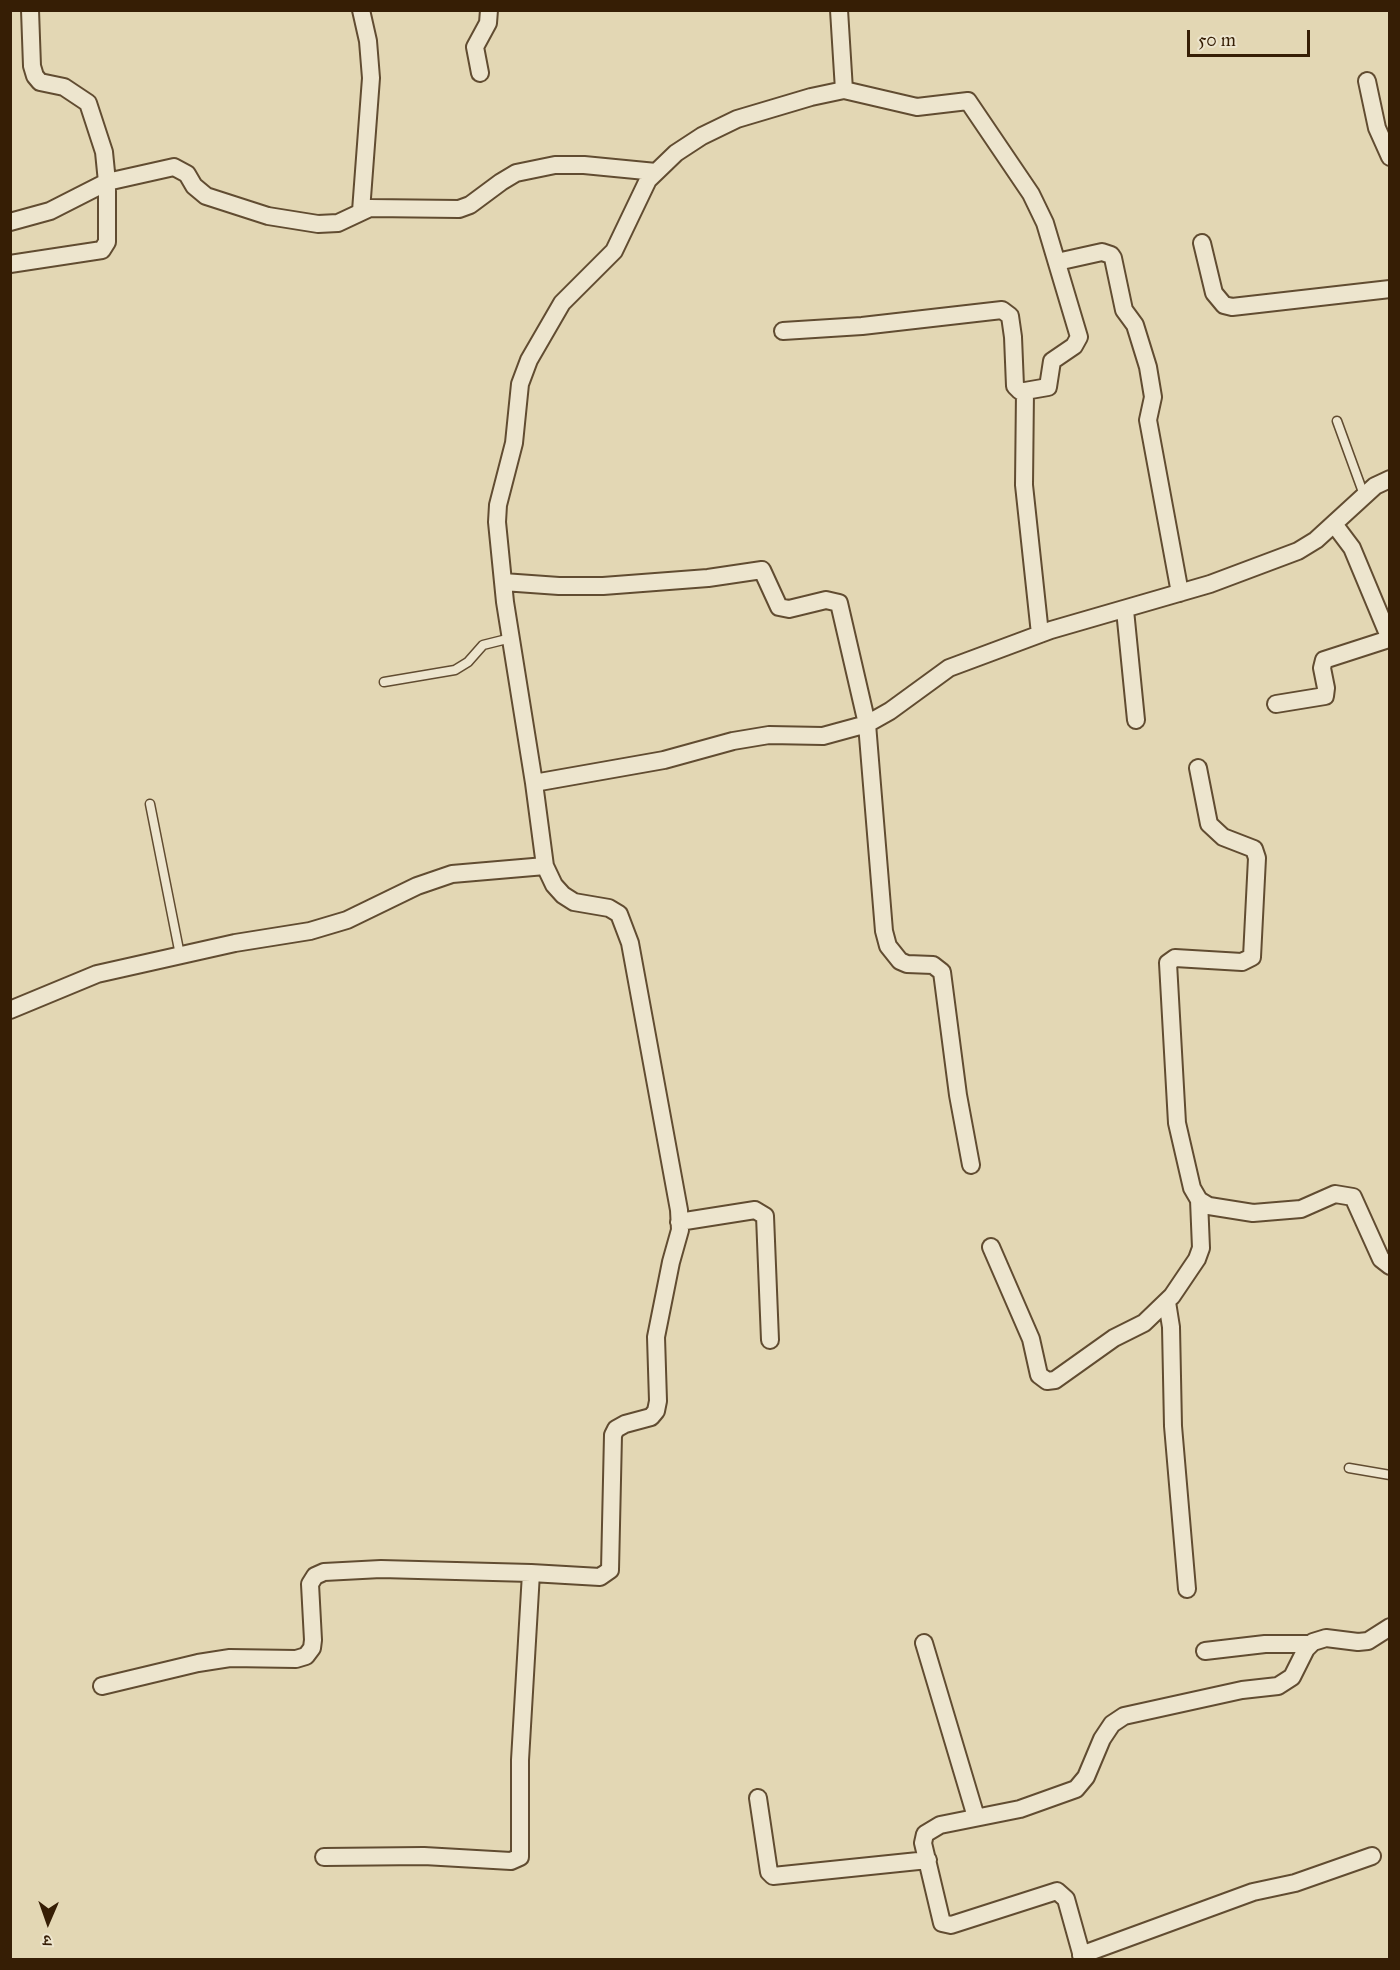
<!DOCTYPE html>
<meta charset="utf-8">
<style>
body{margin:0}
#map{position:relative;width:1400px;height:1970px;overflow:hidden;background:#e3d7b4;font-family:"IM FELL Great Primer","Noto Serif Devanagari",serif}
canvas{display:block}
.frame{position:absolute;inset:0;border:12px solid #361e05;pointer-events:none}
.north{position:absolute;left:18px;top:1892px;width:60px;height:60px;-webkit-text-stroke:4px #ede5ce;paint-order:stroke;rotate:182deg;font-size:16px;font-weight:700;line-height:24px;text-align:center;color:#361e05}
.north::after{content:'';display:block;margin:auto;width:21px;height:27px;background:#361e05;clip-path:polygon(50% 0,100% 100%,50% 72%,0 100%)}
.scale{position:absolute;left:1187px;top:30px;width:123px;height:27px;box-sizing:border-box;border:3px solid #361e05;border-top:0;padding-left:8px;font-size:18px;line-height:21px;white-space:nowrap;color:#361e05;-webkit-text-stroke:4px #ede5ce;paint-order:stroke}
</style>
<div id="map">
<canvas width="1400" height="1970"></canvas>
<div class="frame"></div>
<div class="north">उ</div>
<div class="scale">50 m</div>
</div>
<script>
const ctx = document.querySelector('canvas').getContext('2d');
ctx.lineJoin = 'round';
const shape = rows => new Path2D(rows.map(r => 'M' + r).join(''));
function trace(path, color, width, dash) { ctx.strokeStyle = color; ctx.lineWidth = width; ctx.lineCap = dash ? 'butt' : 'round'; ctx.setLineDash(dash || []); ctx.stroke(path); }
const service = shape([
 [1337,421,1364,495],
 [384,682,455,670,468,662,483,645,511,638],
 [150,804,180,955],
 [1349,1468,1390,1475]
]);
const minor = shape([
 [30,10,32,66,35,76,40,82,64,87,88,103,104,152,107,182,174,167,187,174,194,186,206,196,268,216,318,224,338,223,370,208,459,209,470,205,501,182,516,173,555,165,584,165,656,172],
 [839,10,844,90],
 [480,73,475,47,488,23,489,10],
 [1367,81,1377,128,1390,157],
 [361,211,371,78,368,41,361,10],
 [10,222,50,211,107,182,107,242,102,250,10,264],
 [1202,243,1214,293,1224,305,1232,307,1390,289],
 [1057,262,1102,252,1111,255,1113,258,1124,310,1135,325,1148,367,1153,397,1148,420,1180,593],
 [783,331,862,326,1002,310,1010,316,1013,337,1015,386,1020,391,1025,391],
 [1334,524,1352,548,1390,639],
 [503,582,559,586,603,586,708,578,762,570,779,607,789,609,826,600,839,603,867,724,884,931,888,946,900,961,907,964,933,965,942,972,958,1095,971,1165],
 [1125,610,1136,720],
 [1276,704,1325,696,1326,688,1322,668,1324,660,1389,639],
 [1198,768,1209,824,1223,837,1254,849,1257,858,1252,957,1242,962,1175,958,1168,963,1177,1123,1192,1188,1199,1200,1209,1206,1253,1213,1301,1209,1335,1194,1353,1197,1381,1259,1390,1266],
 [534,783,505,602,497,522,498,505,514,443,520,384,529,360,562,303,614,251,648,180,676,153,702,136,737,119,811,97,844,90,917,107,968,101,1031,194,1045,223,1079,337,1074,346,1052,361,1048,387,1025,391,1024,485,1040,634],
 [10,1010,97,974,235,943,310,931,347,920,417,886,452,874,545,866,534,783,664,760,733,741,769,735,823,736,867,724,890,711,949,668,1051,630,1210,584,1298,551,1316,540,1375,486,1390,479],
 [679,1222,755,1210,765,1216,770,1340],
 [991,1247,1031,1339,1039,1375,1047,1381,1055,1380,1114,1338,1144,1323,1172,1296,1197,1259,1201,1248,1199,1200],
 [1167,1302,1171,1327,1173,1426,1187,1589],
 [924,1643,976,1817],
 [1205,1651,1265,1644,1310,1644],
 [102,1686,198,1663,230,1658,296,1659,306,1656,312,1648,313,1640,310,1584,315,1576,324,1572,381,1569,531,1573],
 [758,1798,769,1872,773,1876,928,1860],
 [324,1857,424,1856,511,1861,520,1857,520,1760,531,1573,600,1577,610,1570,613,1435,616,1429,625,1424,651,1417,656,1411,658,1401,656,1337,671,1262,680,1230,679,1210,630,943,619,914,609,908,574,902,563,895,554,885,545,866],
 [1081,1955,1253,1892,1295,1883,1372,1856],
 [1083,1960,1066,1899,1057,1891,951,1925,942,1923,923,1843,925,1834,940,1825,1020,1809,1076,1789,1086,1777,1102,1739,1112,1724,1124,1716,1242,1690,1278,1686,1292,1677,1306,1649,1313,1642,1326,1638,1358,1642,1368,1641,1390,1627]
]);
trace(service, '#614c31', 11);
trace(minor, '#614c31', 20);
trace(service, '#ede5ce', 8);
trace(minor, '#ede5ce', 16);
</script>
